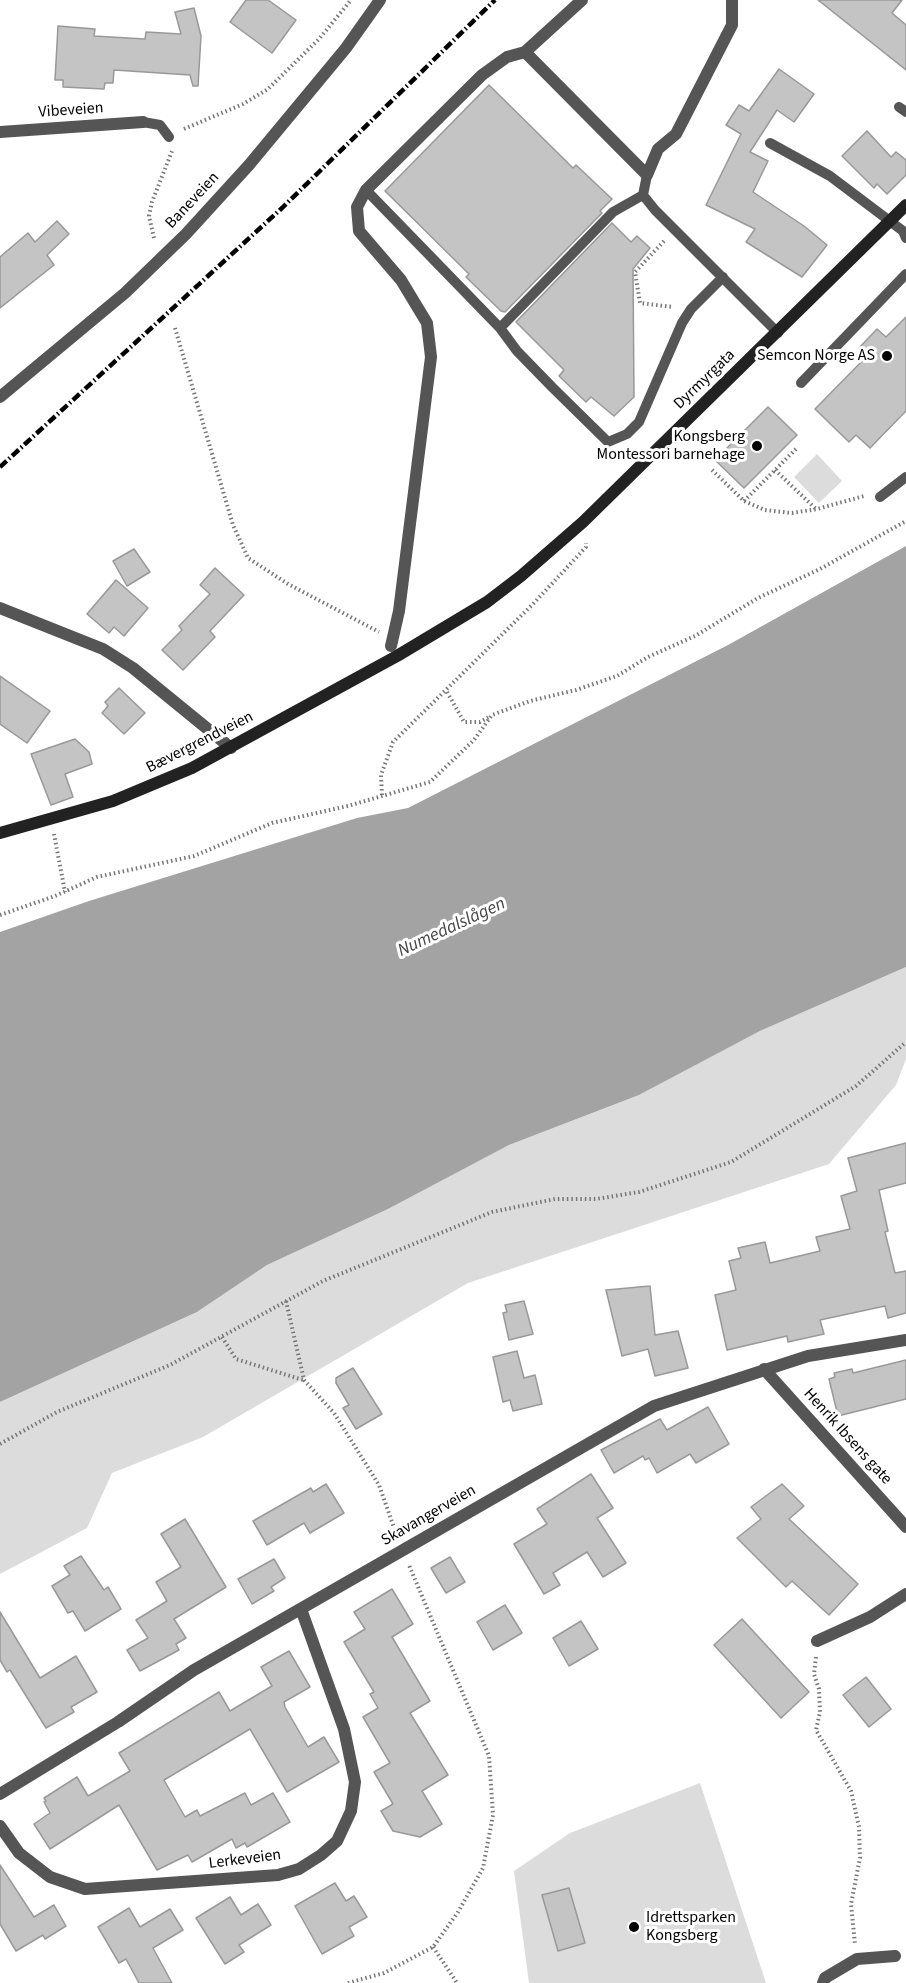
<!DOCTYPE html>
<meta charset="utf-8">
<style>
body{margin:0}
canvas{display:block;background:#fff}
</style>
<canvas width="906" height="1983"></canvas>
<script>
const ctx = document.querySelector('canvas').getContext('2d');
ctx.lineJoin = 'round';
function fill(path, color) { ctx.fillStyle = color; ctx.fill(path, 'evenodd'); }
const shape = rows => new Path2D(rows.map(r => 'M' + r).join(''));
function trace(path, color, width, dash) { ctx.strokeStyle = color; ctx.lineWidth = width; ctx.lineCap = dash ? 'butt' : 'round'; ctx.setLineDash(dash || []); ctx.stroke(path); }
function label(font, color, halo, rows, align = 'center') {
  ctx.font = font + ' "Source Sans 3",sans-serif'; ctx.lineWidth = 6; ctx.setLineDash([]); ctx.textBaseline = 'middle'; ctx.strokeStyle = halo; ctx.fillStyle = color; for (const [text, x, y, turn = 0] of rows) {
    ctx.save(); ctx.translate(x, y); ctx.rotate((+turn || 0) * Math.PI / 180); ctx.textAlign = isNaN(turn) ? turn : align; if (halo) ctx.strokeText(text, 0, 0); ctx.fillText(text, 0, 0); ctx.restore();
  }
}
const green = shape([
 [817,454,842,481,819,503,794,477],
 [906,967,906,1059,896,1085,829,1164,468,1283,203,1437,112,1473,87,1528,0,1574,0,1402,197,1312,267,1265,388,1209,509,1145,639,1095,760,1031],
 [700,1783,766,1983,529,1983,514,1871,570,1833]
]);
const water = shape([
 [906,546,906,967,760,1031,639,1095,509,1145,388,1209,267,1265,197,1312,0,1402,0,932,89,901,357,818,408,808,728,645]
]);
const building = shape([
 [246,0,268,0,296,20,272,53,230,22,246,0],
 [818,0,902,0,892,13,906,25,906,70,818,0],
 [194,8,201,36,198,86,193,86,190,75,114,70,113,83,105,83,104,89,63,87,63,80,55,80,58,26,95,29,94,36,145,39,146,32,181,34,175,12,194,8],
 [779,69,814,94,794,122,777,110,750,152,768,161,753,192,804,226,827,245,802,277,746,242,755,229,706,205,741,134,726,125,739,105,749,111,779,69],
 [489,85,573,168,576,165,612,199,600,211,602,213,505,312,501,311,466,277,469,274,385,191,489,85],
 [867,131,891,157,896,152,906,160,906,175,887,194,877,184,874,188,842,156,867,131],
 [57,221,69,234,47,255,54,265,0,308,0,257,28,233,35,242,57,221],
 [612,223,631,242,637,236,650,248,633,269,634,397,614,416,591,397,586,402,559,376,564,370,516,322,612,223],
 [906,317,906,411,870,448,856,435,849,442,815,409,867,356,859,348,877,329,886,337,906,317],
 [768,407,797,435,744,488,715,460,768,407],
 [134,549,150,572,127,586,113,561,134,549],
 [215,568,244,595,210,631,215,637,183,670,162,650,182,630,179,626,210,594,200,585,215,568],
 [116,580,148,608,124,636,114,627,109,633,87,614,116,580],
 [0,676,50,711,27,743,0,724,0,676],
 [119,688,145,713,124,734,102,713,108,706,105,702,119,688],
 [75,739,89,752,92,764,65,774,73,797,51,805,31,754,75,739],
 [906,1143,906,1183,879,1190,888,1231,885,1232,895,1273,906,1271,906,1313,888,1318,885,1306,820,1320,824,1334,788,1342,787,1336,727,1350,715,1295,736,1290,729,1261,741,1258,738,1248,765,1242,770,1263,820,1251,816,1237,850,1229,841,1196,857,1191,848,1158,906,1143],
 [650,1286,655,1335,678,1331,688,1368,655,1376,648,1349,622,1356,606,1290,650,1286],
 [524,1301,533,1334,509,1340,503,1313,507,1312,505,1305,524,1301],
 [517,1351,524,1378,535,1375,542,1404,513,1411,510,1400,503,1402,493,1357,517,1351],
 [906,1360,906,1399,838,1416,829,1379,835,1377,834,1373,852,1369,853,1373,906,1360],
 [353,1368,382,1414,356,1429,343,1408,349,1405,336,1383,336,1378,353,1368],
 [708,1407,729,1444,696,1463,690,1454,657,1473,649,1458,645,1460,643,1456,614,1473,601,1450,660,1419,667,1430,708,1407],
 [591,1474,613,1508,597,1518,626,1563,603,1577,587,1552,553,1573,560,1585,544,1594,514,1544,547,1524,537,1509,591,1474],
 [326,1484,344,1513,310,1533,304,1523,267,1545,253,1521,311,1488,313,1492,326,1484],
 [782,1484,804,1506,789,1519,858,1584,829,1615,792,1581,786,1587,737,1538,761,1519,751,1507,782,1484],
 [185,1519,226,1587,174,1619,186,1638,176,1644,179,1650,140,1671,127,1650,148,1638,136,1620,167,1601,156,1582,181,1567,161,1534,185,1519],
 [81,1556,104,1590,108,1587,121,1609,85,1631,73,1611,68,1613,52,1586,70,1575,64,1566,81,1556],
 [450,1557,465,1582,446,1593,431,1568,450,1557],
 [274,1559,285,1578,271,1587,274,1591,252,1604,238,1579,274,1559],
 [392,1589,413,1624,392,1637,430,1701,410,1713,448,1775,422,1791,442,1824,420,1837,393,1831,381,1811,393,1804,374,1772,390,1763,363,1717,378,1708,370,1694,374,1692,344,1642,365,1629,354,1612,392,1589],
 [505,1605,522,1633,493,1650,477,1622,505,1605],
 [0,1612,40,1678,76,1656,97,1692,71,1707,74,1712,46,1728,10,1670,7,1672,0,1660,0,1612],
 [742,1619,809,1692,781,1718,714,1645,742,1619],
 [581,1621,598,1649,569,1666,553,1638,581,1621],
 [289,1651,310,1687,284,1702,285,1707,308,1747,324,1737,339,1762,287,1792,250,1729,164,1780,185,1817,197,1810,200,1816,245,1793,251,1805,273,1793,290,1822,247,1847,245,1843,236,1848,232,1839,192,1862,188,1855,157,1870,119,1805,50,1849,34,1824,50,1813,44,1802,46,1801,44,1798,77,1777,88,1796,130,1771,119,1753,219,1692,230,1711,272,1686,261,1667,289,1651],
 [866,1677,891,1709,869,1727,843,1695,866,1677],
 [0,1865,34,1917,54,1905,66,1926,45,1939,43,1935,16,1951,0,1924,0,1865],
 [335,1883,346,1901,354,1896,367,1917,349,1927,354,1936,322,1954,295,1906,335,1883],
 [569,1888,585,1943,558,1951,542,1895,569,1888],
 [230,1897,241,1915,258,1904,271,1925,239,1945,244,1952,225,1964,196,1918,230,1897],
 [129,1908,140,1927,170,1909,183,1930,153,1948,172,1983,139,1983,126,1959,119,1963,98,1927,129,1908]
]);
const path = shape([
 [184,129,243,104,268,89,319,39,351,0],
 [154,238,149,216,152,202,172,151],
 [664,241,635,272,640,303,673,307],
 [175,328,233,525,248,558,288,584,379,632],
 [712,470,744,501,765,510,792,513,817,509,864,496],
 [775,470,816,509],
 [744,501,798,447],
 [447,692,464,722,480,722,489,717],
 [382,795,381,775,393,742,533,604,586,547,586,543],
 [54,834,65,892],
 [0,915,55,896,97,877,194,856,272,823,348,806,430,782,474,740,492,715,530,701,576,690,617,676,648,657,695,636,758,598,820,569,906,521],
 [286,1301,304,1380,334,1413,379,1485,397,1536],
 [222,1337,236,1359,303,1380],
 [0,1444,57,1412,170,1365,323,1281,492,1212,555,1199,596,1199,639,1192,731,1162,856,1086,906,1042],
 [816,1657,814,1674,819,1689,820,1712,816,1730,851,1791,859,1827,860,1858,851,1904,855,1944],
 [433,1947,457,1983],
 [348,1983,384,1973,433,1947,458,1912,483,1868,493,1815,489,1756,409,1565]
]);
const service = shape([
 [899,107,906,112],
 [143,122,160,125,169,137],
 [770,143,830,176,903,231,906,238],
 [647,175,643,195,655,210,778,333],
 [366,190,500,328,517,351,553,388,608,442,627,434,639,422,682,323,691,309,723,277],
 [500,328,613,212,643,195],
 [801,383,906,274],
 [880,497,906,477]
]);
const minor = shape([
 [525,52,647,175,658,149,676,134,732,25,732,0],
 [0,132,143,122],
 [0,397,125,293,186,234,249,165,346,48,380,0],
 [0,608,103,649,133,668,231,748],
 [391,646,399,611,431,357,427,323,401,280,359,231,357,207,366,190,482,75,507,57,525,52,582,0],
 [764,1369,906,1527],
 [817,1641,870,1617,906,1594],
 [0,1794,118,1722,194,1670,654,1406,808,1356,906,1340],
 [0,1826,19,1853,50,1877,85,1889,278,1875,299,1869,321,1855,337,1841,351,1811,355,1782,344,1729,301,1609],
 [823,1983,825,1978,857,1959,895,1956]
]);
const secondary = shape([
 [0,833,113,801,192,768,397,656,487,602,521,576,583,522,906,205]
]);
const rail = shape([
 [0,467,282,208,495,0]
]);
const markers = [
 [887,356,6,"#000"],
 [757,446,6,"#000"],
 [634,1927,6,"#000"]
];
const streetNames = [
 ["Vibeveien",71,111,-4],
 ["Baneveien",193,201,-47],
 ["Dyrmyrgata",705,380,-44],
 ["Bævergrendveien",200,743,-27],
 ["Henrik Ibsens gate",847,1437,48],
 ["Skavangerveien",429,1516,-30],
 ["Lerkeveien",245,1860,-7]
];
const poiNames = [
 ["Semcon Norge AS",875,356],
 ["Kongsberg",745,437],
 ["Montessori barnehage",745,455],
 ["Idrettsparken",646,1918,"left"],
 ["Kongsberg",646,1936,"left"]
];
const waterNames = [
 ["Numedalslågen",452,928,-25]
];
fill(green, '#dcdcdc');
fill(water, '#a3a3a3');
fill(building, '#c4c4c4');
trace(building, '#999', 1.5);
trace(path, '#777', 4, [1.5, 3]);
trace(service, '#555', 10);
trace(minor, '#555', 12);
trace(secondary, '#222', 12);
trace(rail, '#000', 4.5, [9, 3, 1.5, 3]);
for (const [x, y, r, color] of markers) { const dot = new Path2D(); dot.arc(x, y, r, 0, 2 * Math.PI); ctx.fillStyle = color; ctx.fill(dot); trace(dot, '#fff', 2); }
label('16px', '#000', '#fff', streetNames);
label('16px', '#000', '#fff', poiNames, 'right');
label('italic 18px', '#444', '#fff', waterNames);
</script>
